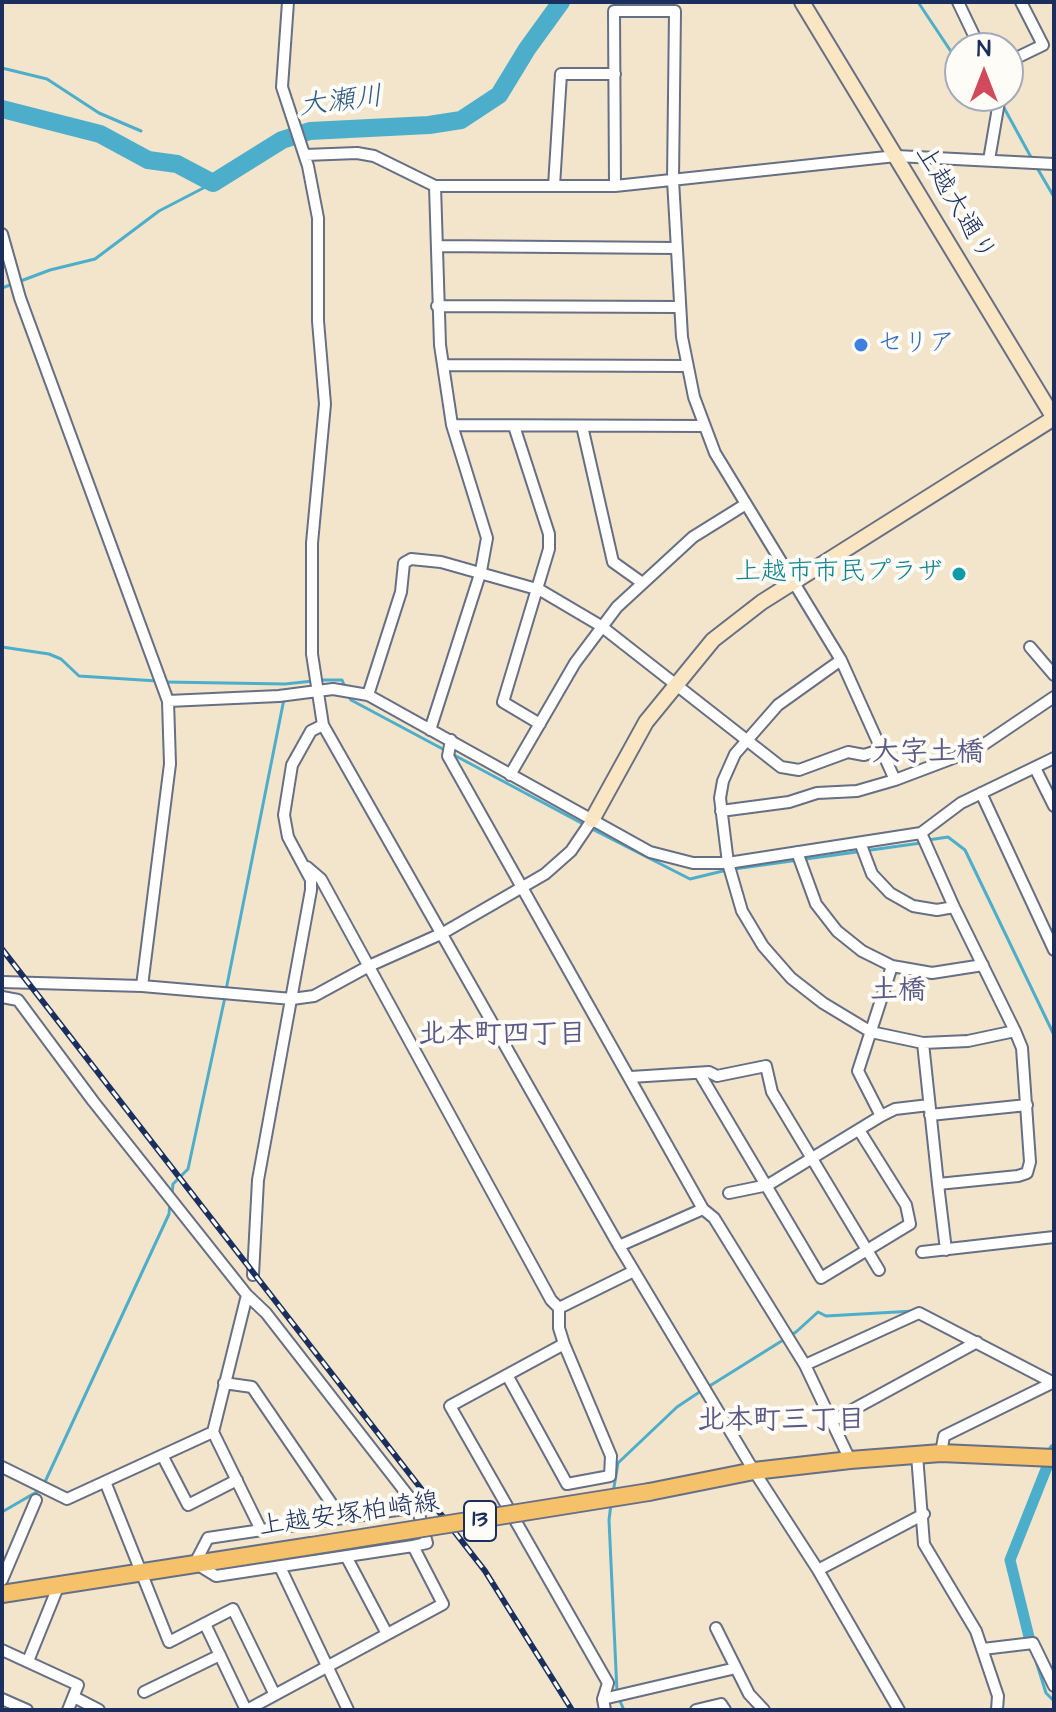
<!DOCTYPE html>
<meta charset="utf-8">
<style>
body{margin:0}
#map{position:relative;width:1056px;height:1712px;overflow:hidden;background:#f2e5cb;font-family:"Architects Daughter",sans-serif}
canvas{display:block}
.frame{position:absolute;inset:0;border:4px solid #1b2f5e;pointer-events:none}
.north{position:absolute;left:944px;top:32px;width:80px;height:80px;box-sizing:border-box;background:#fdfcf7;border:2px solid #a3aaba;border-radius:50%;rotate:0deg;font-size:22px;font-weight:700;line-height:32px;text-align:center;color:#1b2f5e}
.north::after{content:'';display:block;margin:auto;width:28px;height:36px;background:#d1495b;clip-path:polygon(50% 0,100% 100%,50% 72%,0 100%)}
</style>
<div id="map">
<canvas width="1056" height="1712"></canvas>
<div class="frame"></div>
<div class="north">N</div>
</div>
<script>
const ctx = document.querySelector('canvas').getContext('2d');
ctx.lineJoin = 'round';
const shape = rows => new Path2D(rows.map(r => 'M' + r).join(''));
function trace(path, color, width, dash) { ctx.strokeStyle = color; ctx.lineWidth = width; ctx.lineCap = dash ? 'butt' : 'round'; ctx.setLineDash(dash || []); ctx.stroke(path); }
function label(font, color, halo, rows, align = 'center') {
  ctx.font = font + ' "Architects Daughter","Klee One",sans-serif'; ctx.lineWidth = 8; ctx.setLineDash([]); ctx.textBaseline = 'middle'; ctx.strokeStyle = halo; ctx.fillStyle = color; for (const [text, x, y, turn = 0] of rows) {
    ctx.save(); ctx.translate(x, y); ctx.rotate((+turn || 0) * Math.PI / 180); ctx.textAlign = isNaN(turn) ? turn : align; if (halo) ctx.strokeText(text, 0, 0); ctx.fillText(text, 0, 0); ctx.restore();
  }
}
const stream = shape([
 [918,2,952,53,960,57],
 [2,68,47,79,99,113,141,131],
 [1003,106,1032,159],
 [1036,166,1054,197],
 [2,288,50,270,95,259,159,211,213,183],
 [2,647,49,654,61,659,79,676,157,681],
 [321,680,342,680,345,687],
 [165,682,285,684,313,681],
 [348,694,351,700,585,825],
 [592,829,690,879,727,870],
 [928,840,948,837,965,850,1054,1035],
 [734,869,921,843],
 [226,990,284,699],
 [172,1195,173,1184,188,1169,225,997],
 [708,1387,796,1332,818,1312,826,1316,914,1311],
 [44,1484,169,1214,170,1203],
 [613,1493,618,1463,677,1407,701,1391],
 [611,1504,609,1520,617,1692],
 [2,1512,40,1490],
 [1035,1658,1046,1693,1054,1701],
 [619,1699,624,1710]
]);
const canal = shape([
 [1030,1641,1010,1560,1054,1449]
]);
const river = shape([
 [2,109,100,134,148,160,177,164,213,183,282,140,310,131,429,125,461,120,499,95,527,49,561,2]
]);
const street = shape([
 [288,2,282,87,308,166,318,218,318,321,325,404,312,543,312,654,323,725,619,1246,754,1471,818,1570,899,1710],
 [958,2,980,48],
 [1008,62,1043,45,1021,2],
 [305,155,357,153,374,156,435,186,615,186,896,156,1054,164],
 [989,160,1000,96],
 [554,186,561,74,615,74],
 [615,186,614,11,675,11,673,180,682,337,694,397,715,453,841,660,895,780,977,749,1054,697],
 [2,234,20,298,168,701,170,764,142,986],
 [437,246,676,248],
 [437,306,679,307],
 [443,365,686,366],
 [452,425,704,426],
 [514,426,549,534,549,549,503,702,540,724],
 [582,426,613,562,641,582],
 [1030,647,1054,675],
 [841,660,778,705,735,754,723,781,720,798,728,863,742,911,763,946,791,978,823,1003,871,1032,923,1043],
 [368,695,401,592,404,563,411,559,441,562,540,590,601,626,781,767,799,770,848,752,864,755,883,749],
 [168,701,279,696,333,689,368,695,650,852,693,863,728,863,921,833,961,803,1054,758],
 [430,730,481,571,487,538,452,425,440,345,435,186],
 [451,740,448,756,703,1209,714,1218,805,1365,850,1460],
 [1035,768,1054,806],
 [510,775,575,663,617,607,693,537,746,504],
 [981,793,1054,950],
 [721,811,789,802,817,793,857,791,895,780],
 [921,833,954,907,1015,1031,1022,1048,1030,1162,1027,1173,1018,1176,938,1184,923,1043,968,1041,1015,1031],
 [861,845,872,874,890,893,913,906,937,910,954,907],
 [797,852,816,904,837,931,862,951,892,966,932,973,983,965],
 [307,867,321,879,551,1300,559,1308],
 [892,966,858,1071,881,1116,895,1109,929,1105],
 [2,982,142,986,292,999,314,996,369,966,443,933,545,874,571,851,592,820],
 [2,997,18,1000,93,1101,247,1295,266,1313,417,1507,208,1538,195,1563,216,1576,413,1546,443,1604,247,1710],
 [700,1074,821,1278,910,1224,906,1205,859,1130],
 [631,1077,709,1072,717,1076,766,1066,772,1092,879,1270],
 [930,1115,1027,1105],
 [938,1184,946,1250],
 [729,1193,768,1185,881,1116],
 [619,1246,703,1209],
 [922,1252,1054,1237],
 [253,1275,258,1180,311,890,311,880,288,837,284,815,292,765,311,731,323,725],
 [247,1295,213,1432,260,1528],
 [805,1365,919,1313,1052,1382],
 [507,1375,567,1484,610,1476,611,1456,564,1344],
 [224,1383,252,1387,340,1516],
 [832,1421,977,1342],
 [941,1453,944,1436,1054,1382],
 [917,1455,924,1544,976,1631,998,1696,997,1710],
 [163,1457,188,1505,237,1480],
 [2,1467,67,1499,213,1432],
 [106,1484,169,1642,233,1609,274,1693],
 [413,1546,427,1543,417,1507],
 [347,1558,386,1632],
 [280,1567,348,1710],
 [818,1570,924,1514],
 [2,1580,36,1500],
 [205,1624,246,1710],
 [716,1628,749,1694,764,1710],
 [983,1649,1033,1643,1054,1686],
 [2,1650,78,1685,68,1710],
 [28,1661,58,1587],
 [144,1692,220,1655],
 [74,1697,99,1710],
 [2,1699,27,1710],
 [603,1699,736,1668],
 [605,1710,603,1699,608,1683,450,1406,564,1344,559,1328,559,1308,634,1271],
 [696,1710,721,1704,725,1710]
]);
const secondary = shape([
 [802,2,1054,418],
 [592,820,646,722,713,640,762,602,1054,418]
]);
const primary = shape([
 [649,1492,754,1471,850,1460,941,1453,1054,1458],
 [2,1594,311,1546]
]);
const rail = shape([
 [2,949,485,1571,572,1710]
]);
const primaryBridge = shape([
 [311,1546,649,1492]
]);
const markers = [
 [861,345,8,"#3f7fe0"],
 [959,574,8,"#0f9aa8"]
];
const shields = [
 [480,1521,32]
];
const shieldNames = [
 ["13",480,1521]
];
const streetNames = [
 ["上越大通り",954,204,59],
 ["上越安塚柏崎線",349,1516,-8]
];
const shopNames = [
 ["セリア",877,345]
];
const cultureNames = [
 ["上越市市民プラザ",943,574]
];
const waterNames = [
 ["大瀬川",341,103,-7]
];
const neighbourhoodNames = [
 ["大字土橋",928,754],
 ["土橋",898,992],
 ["北本町四丁目",502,1036],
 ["北本町三丁目",781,1422]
];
trace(stream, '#4daecc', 3);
trace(canal, '#4daecc', 11);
trace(river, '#4daecc', 18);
trace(street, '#666f84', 14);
trace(secondary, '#666f84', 18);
trace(primary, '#666f84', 20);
trace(street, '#fff', 10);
trace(secondary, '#fbe6c4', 14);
trace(primary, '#f6c16b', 16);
trace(rail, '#1b2f5e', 6);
trace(rail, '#fdfcf7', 3, [9]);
trace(primaryBridge, '#666f84', 20, []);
trace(primaryBridge, '#f6c16b', 16);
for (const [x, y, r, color] of markers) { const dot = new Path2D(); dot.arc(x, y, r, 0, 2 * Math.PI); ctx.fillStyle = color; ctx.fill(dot); trace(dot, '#fdfcf7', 3); }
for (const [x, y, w] of shields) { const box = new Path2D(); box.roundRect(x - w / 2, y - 20, w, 40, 6); ctx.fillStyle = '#fdfcf7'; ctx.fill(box); trace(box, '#1b2f5e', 2); }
label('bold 24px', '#1b2f5e', null, shieldNames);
label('26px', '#1b2f5e', '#fdfcf7', streetNames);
label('26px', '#366cbe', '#fdfcf7', shopNames, 'left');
label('26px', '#0d838f', '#fdfcf7', cultureNames, 'right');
label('italic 28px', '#2c5b84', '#fdfcf7', waterNames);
label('bold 28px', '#5b5985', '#fdfcf7', neighbourhoodNames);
</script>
